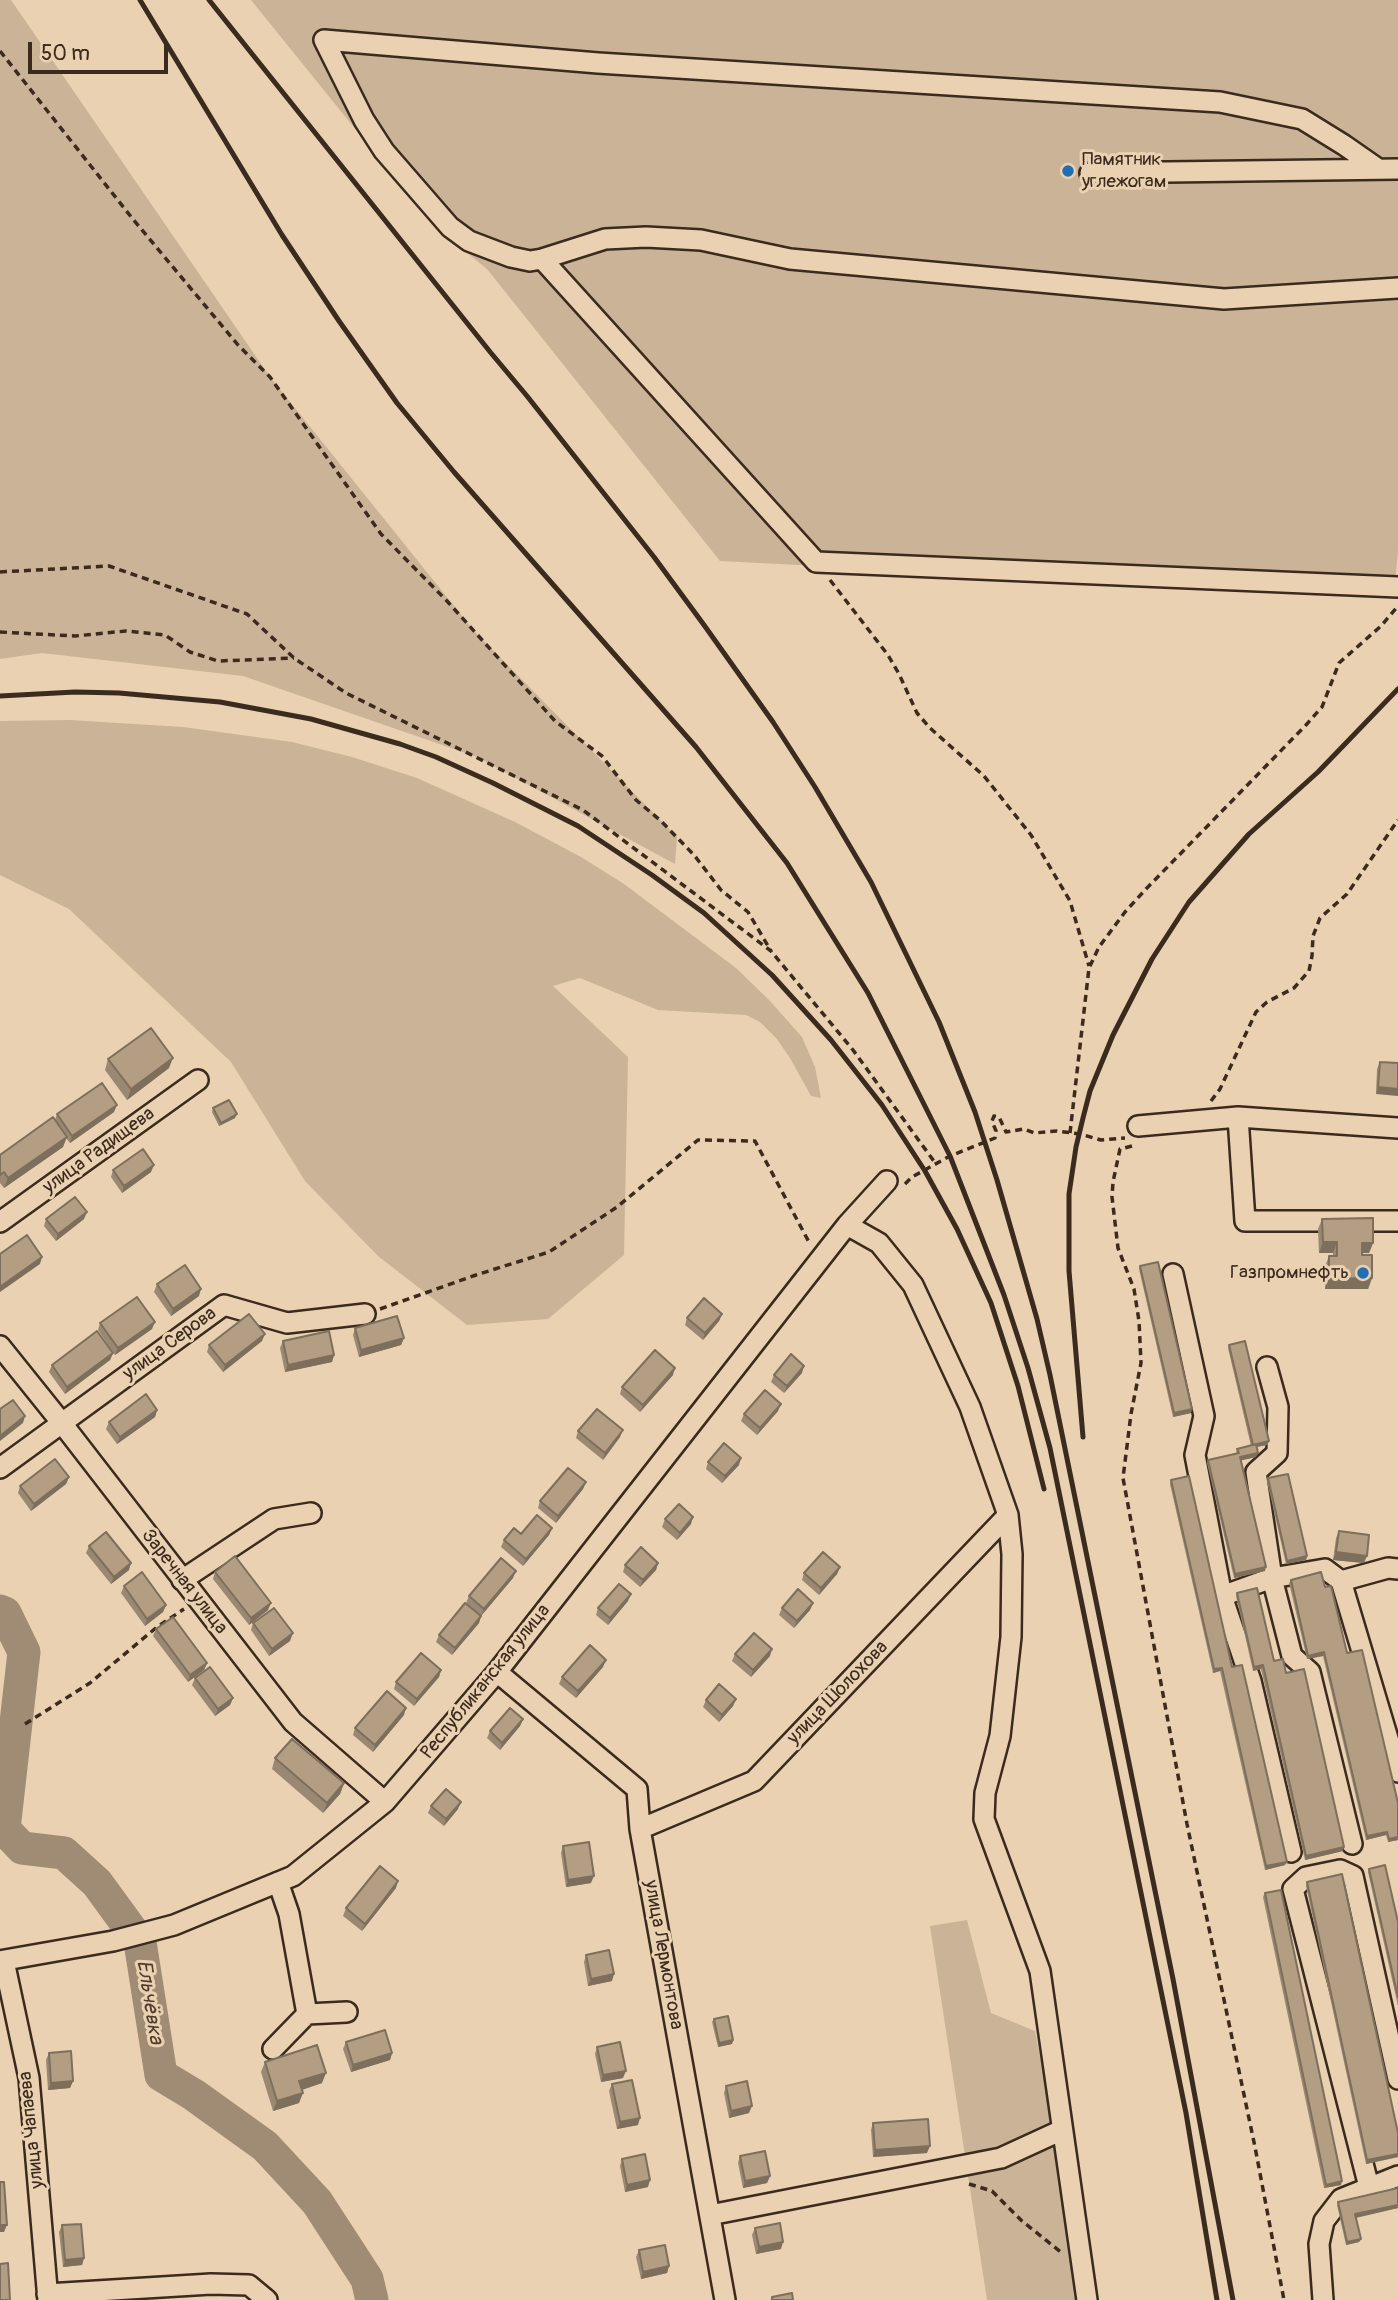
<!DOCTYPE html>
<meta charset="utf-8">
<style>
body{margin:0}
#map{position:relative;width:1398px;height:2300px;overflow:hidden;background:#e9d1b1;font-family:Pangolin,sans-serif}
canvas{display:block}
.scale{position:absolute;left:28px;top:42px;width:140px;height:32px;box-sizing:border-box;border:4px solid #3b2a1e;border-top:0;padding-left:9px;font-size:21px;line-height:24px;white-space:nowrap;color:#3b2a1e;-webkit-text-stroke:5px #e9d1b1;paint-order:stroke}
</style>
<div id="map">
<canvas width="1398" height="2300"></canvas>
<div class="scale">50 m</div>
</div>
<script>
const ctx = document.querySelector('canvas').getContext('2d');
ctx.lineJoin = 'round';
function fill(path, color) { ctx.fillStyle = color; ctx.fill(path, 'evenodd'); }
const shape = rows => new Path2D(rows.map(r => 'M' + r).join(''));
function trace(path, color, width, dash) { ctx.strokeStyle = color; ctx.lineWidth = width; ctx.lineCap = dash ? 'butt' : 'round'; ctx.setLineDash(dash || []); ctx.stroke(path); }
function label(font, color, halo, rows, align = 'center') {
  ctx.font = font + ' Pangolin,sans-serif'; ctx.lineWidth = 6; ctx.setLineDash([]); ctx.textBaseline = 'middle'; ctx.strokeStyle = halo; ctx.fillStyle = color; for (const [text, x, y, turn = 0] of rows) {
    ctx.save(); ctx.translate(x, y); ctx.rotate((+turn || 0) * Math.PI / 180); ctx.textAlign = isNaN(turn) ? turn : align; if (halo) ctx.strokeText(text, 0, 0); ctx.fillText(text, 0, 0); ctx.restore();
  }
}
const green = shape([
 [0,0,11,0,270,377,475,632,677,837,675,864,477,757,243,676,42,653,0,659],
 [251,0,1398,0,1398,550,1394,595,720,561,487,269,450,239,386,167],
 [69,720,183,727,292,742,352,757,417,778,515,822,581,857,624,884,736,968,769,1000,802,1037,815,1067,821,1098,811,1096,790,1058,777,1039,760,1022,746,1015,658,1010,580,978,553,986,628,1057,624,1255,548,1319,467,1325,378,1256,305,1181,231,1062,69,909,0,875,0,721],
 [967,1920,991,2013,1035,2031,1082,2270,1084,2300,987,2300,930,1926]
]);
const river = shape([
 [0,1611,5,1613,24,1652,4,1829,22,1848,64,1853,97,1883,140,1942,161,2075,194,2095,265,2146,317,2202,367,2279,372,2300]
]);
const path = shape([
 [0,51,132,218,238,345,270,377,381,534,447,601,555,721,602,756,636,800,661,821,694,855,721,890,748,912,771,951],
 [0,572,109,566,247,614,294,658,346,693,583,810,771,951,853,1050,936,1164],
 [830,580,888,655,899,674,917,713,930,728,984,776,1031,835,1070,901,1089,966],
 [0,632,75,636,126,631,165,635,190,652,218,661,294,658],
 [1211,1101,1220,1089,1256,1012,1267,1002,1294,988,1309,971,1312,956,1313,936,1320,918,1347,894,1398,820],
 [1070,1133,1089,968,1099,947,1125,912,1146,889,1306,725,1322,707,1339,663,1381,626,1398,606],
 [1132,1146,1120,1149,1113,1182,1112,1197,1118,1248,1134,1289,1139,1321,1141,1363,1131,1414,1123,1478,1187,1824,1255,2147,1284,2300],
 [905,1184,912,1177,950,1156,995,1138,996,1131,992,1121,994,1116,999,1117,1006,1132,1024,1129,1034,1133,1057,1131,1080,1134,1101,1140,1125,1138],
 [380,1309,476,1275,549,1252,617,1207,698,1140,755,1141,810,1244],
 [25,1724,90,1683,157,1627,184,1609],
 [969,2184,992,2191,1022,2221,1062,2253]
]);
const minor = shape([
 [324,40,364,120,384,151,450,227,469,241,511,257,530,261,542,259,816,562,1398,587],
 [324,40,598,63,1220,102,1302,119,1344,145,1377,168],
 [1090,173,1398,169],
 [542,259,605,239,646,237,701,240,790,259,1224,299,1398,288],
 [1238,1117,1245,1221,1398,1221],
 [1138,1126,1238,1117,1398,1128],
 [0,1222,198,1080],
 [847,1225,879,1243,913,1285,970,1407,1008,1515,1012,1554,1011,1637,1000,1736,985,1793,984,1819,1040,1971,1087,2300],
 [1173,1274,1204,1416,1195,1455,1222,1596,1251,1681,1291,1852],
 [0,1346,61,1422,293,1722,385,1802],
 [1267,1367,1278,1407,1277,1453,1256,1472,1272,1578,1292,1656,1310,1672,1352,1844],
 [0,1468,224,1305,287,1323,365,1314],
 [182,1580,274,1519,311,1513],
 [1341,1581,1388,1568,1398,1569],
 [1222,1596,1272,1578,1325,1569,1341,1581,1398,1772],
 [497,1672,637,1789,640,1829,725,2300],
 [640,1829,754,1781,1008,1515],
 [278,1882,289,1914,307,2014,347,2012],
 [0,1961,113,1941,174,1925,293,1876,385,1802,497,1672,847,1225,887,1181],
 [4,1961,29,2078,48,2300],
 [273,2049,307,2014],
 [1369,2187,1293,1889,1306,1877,1340,1870,1353,1876,1398,2079],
 [710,2215,1001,2158,1062,2130],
 [47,2294,211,2284,249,2285,267,2300],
 [1323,2300,1319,2244,1324,2221,1341,2199,1398,2176]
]);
const rail = shape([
 [140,0,282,235,339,321,397,403,454,472,696,747,787,863,868,993,950,1156,1004,1295,1028,1368,1050,1448,1186,2113,1217,2300],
 [209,0,491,353,527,396,654,557,704,625,773,722,815,787,871,882,939,1022,975,1112,997,1180,1037,1319,1050,1375,1173,1979,1233,2300],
 [0,696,75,692,119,693,220,702,311,719,400,744,436,757,493,783,578,826,652,875,704,913,772,975,831,1040,882,1105,925,1171,957,1229,991,1303,1018,1386,1044,1489],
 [1083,1437,1069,1271,1069,1194,1076,1147,1083,1118,1090,1091,1113,1035,1152,959,1189,902,1249,834,1318,772,1398,689]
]);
const wall = shape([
 [108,1059,169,1068,127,1100,105,1070],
 [1380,1062,1398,1063,1376,1094,1377,1069],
 [213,1108,235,1118,219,1126,212,1112],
 [114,1112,70,1143,66,1138,63,1147,4,1188,0,1183,0,1155,55,1120,57,1114],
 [113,1170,151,1172,122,1193,111,1177],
 [46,1219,84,1219,56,1241,44,1226],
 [1322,1219,1373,1243,1369,1253,1362,1253,1372,1278,1368,1289,1325,1289,1325,1266,1329,1256,1333,1256,1333,1253,1319,1253,1318,1229],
 [1140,1266,1191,1413,1173,1417,1139,1269],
 [157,1284,199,1296,171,1316,154,1292],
 [722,1314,719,1321,703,1340,685,1325,687,1318],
 [100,1323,152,1329,115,1355,98,1330],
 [355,1328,404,1338,401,1345,359,1357,353,1335],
 [262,1341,223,1372,207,1352,209,1345],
 [283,1341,334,1355,332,1362,285,1372,280,1348],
 [1229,1345,1269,1441,1267,1445,1256,1447,1256,1457,1241,1460,1265,1571,1234,1578,1207,1463,1208,1460,1236,1453,1237,1449,1251,1446,1228,1348],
 [113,1353,110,1360,65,1394,49,1372,52,1365],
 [802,1373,784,1393,771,1382,774,1375],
 [673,1375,640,1412,620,1394,622,1387],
 [157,1410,155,1417,117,1444,106,1429,109,1422],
 [778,1411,757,1435,741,1421,744,1414],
 [578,1431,620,1437,603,1460,576,1438],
 [708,1462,739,1465,722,1483,706,1469],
 [69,1477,66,1484,31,1511,18,1493,20,1486],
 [1268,1478,1307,1556,1306,1560,1286,1564,1267,1481],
 [1171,1480,1232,1667,1285,1865,1265,1870,1220,1671,1213,1673,1170,1484],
 [586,1482,583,1489,556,1523,538,1508,540,1501],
 [665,1519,691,1524,677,1540,662,1527],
 [552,1528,549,1535,523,1566,501,1547,504,1540,521,1534],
 [1339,1531,1364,1563,1333,1560,1336,1538],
 [89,1546,129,1570,111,1584,86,1553],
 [658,1563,656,1570,640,1587,623,1572,625,1565],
 [840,1567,837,1574,819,1595,802,1580,804,1573],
 [215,1572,268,1610,249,1625,213,1579],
 [513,1578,481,1616,466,1603,469,1596],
 [1291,1580,1325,1587,1398,1803,1398,1840,1388,1842,1386,1835,1366,1840,1323,1656,1307,1659,1289,1583],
 [124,1586,166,1605,163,1612,145,1626,121,1593],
 [1237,1593,1274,1661,1286,1673,1343,1851,1305,1860,1261,1669,1253,1671,1236,1596],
 [628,1601,608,1625,596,1615,598,1608],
 [813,1603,810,1610,794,1628,779,1615,782,1608],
 [481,1616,479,1623,452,1655,436,1642,439,1635],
 [253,1623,290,1641,269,1656,251,1630],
 [156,1629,207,1663,204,1670,188,1682,153,1636],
 [735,1654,770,1656,751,1677,732,1661],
 [603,1667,576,1698,559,1684,562,1677],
 [441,1670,439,1677,414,1706,394,1689,396,1682],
 [195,1678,233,1698,230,1705,215,1716,192,1685],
 [736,1699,733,1706,719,1722,703,1707,706,1700],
 [404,1715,373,1752,353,1735,355,1728],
 [523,1719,520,1726,500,1750,487,1738,490,1731],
 [275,1758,344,1783,340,1794,323,1813,272,1769],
 [431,1806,458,1809,444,1826,428,1813],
 [563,1846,591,1883,566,1887,561,1853],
 [1369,1869,1398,1922,1398,2006,1368,1872],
 [1307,1882,1398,2133,1398,2157,1366,2164,1306,1886],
 [396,1888,362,1931,343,1916,346,1908],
 [1265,1893,1341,2185,1324,2188,1263,1897],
 [586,1955,612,1981,588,1986,584,1962],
 [714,2019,733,2040,732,2044,718,2047,712,2022],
 [346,2042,392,2053,390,2060,351,2072,343,2049],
 [597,2047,623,2078,601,2082,595,2054],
 [49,2053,73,2081,70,2088,48,2090,46,2060],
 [265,2062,322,2083,302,2090,299,2103,273,2111,261,2072],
 [612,2084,638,2125,617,2129,609,2091],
 [726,2086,749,2113,729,2118,724,2093],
 [873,2123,927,2153,873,2157,871,2130],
 [740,2156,770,2176,767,2183,743,2188,738,2163],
 [622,2159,648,2187,625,2192,620,2166],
 [1338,2202,1398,2208,1356,2218,1361,2239,1359,2242,1346,2245,1337,2205],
 [62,2225,84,2258,82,2265,63,2267,59,2232],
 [755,2228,781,2249,756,2254,752,2235],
 [639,2250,669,2266,667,2273,641,2279,636,2257]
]);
const shadedWall = shape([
 [173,1058,169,1068,127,1100,131,1089],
 [1378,1087,1398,1089,1398,1096,1376,1094],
 [117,1105,114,1112,70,1143,72,1136],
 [237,1114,235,1118,219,1126,221,1123],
 [67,1137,63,1147,4,1188,8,1178],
 [154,1165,151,1172,122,1193,124,1186],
 [87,1212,84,1219,56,1241,58,1234],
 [1323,1242,1337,1242,1333,1253,1319,1253],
 [1362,1243,1373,1243,1369,1253,1358,1253],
 [42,1257,40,1264,0,1292,0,1287],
 [1372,1278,1368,1289,1325,1289,1329,1279],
 [201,1289,199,1296,171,1316,173,1309],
 [722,1314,719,1321,703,1340,705,1333],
 [155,1322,152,1329,115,1355,118,1348],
 [265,1334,262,1341,223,1372,225,1365],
 [404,1338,401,1345,359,1357,361,1350],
 [113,1353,110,1360,65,1394,67,1387],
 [334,1355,332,1362,285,1372,288,1365],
 [804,1366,802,1373,784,1393,787,1386],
 [675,1368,673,1375,640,1412,643,1405],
 [781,1404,778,1411,757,1435,760,1428],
 [1192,1409,1191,1413,1173,1417,1174,1413],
 [157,1410,155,1417,117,1444,120,1437],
 [25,1416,23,1423,0,1441,0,1436],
 [623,1430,620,1437,603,1460,605,1453],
 [1269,1441,1267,1445,1251,1448,1253,1445],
 [1258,1453,1256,1457,1239,1461,1240,1457],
 [741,1458,739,1465,722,1483,725,1476],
 [69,1477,66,1484,31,1511,34,1504],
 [586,1482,583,1489,556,1523,558,1516],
 [693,1517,691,1524,677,1540,680,1533],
 [552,1528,549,1535,523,1566,526,1559],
 [1336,1552,1367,1556,1364,1563,1333,1560],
 [1307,1556,1306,1560,1286,1564,1287,1561],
 [131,1563,129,1570,111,1584,114,1577],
 [658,1563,656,1570,640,1587,643,1580],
 [840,1567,837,1574,819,1595,821,1588],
 [1266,1567,1265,1571,1234,1578,1235,1574],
 [516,1571,513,1578,481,1616,484,1609],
 [631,1594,628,1601,608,1625,610,1618],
 [271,1603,268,1610,249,1625,251,1618],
 [813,1603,810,1610,794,1628,797,1621],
 [166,1605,163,1612,145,1626,147,1619],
 [481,1616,479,1623,452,1655,455,1648],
 [293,1633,290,1641,269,1656,272,1649],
 [772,1649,770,1656,751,1677,753,1670],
 [1324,1652,1323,1656,1307,1659,1308,1656],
 [606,1660,603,1667,576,1698,578,1691],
 [207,1663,204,1670,188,1682,190,1675],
 [1263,1665,1261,1669,1253,1671,1254,1667],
 [1222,1668,1220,1671,1213,1673,1214,1669],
 [441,1670,439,1677,414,1706,417,1699],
 [233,1698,230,1705,215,1716,218,1709],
 [736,1699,733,1706,719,1722,722,1715],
 [406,1708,404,1715,373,1752,375,1745],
 [523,1719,520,1726,500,1750,502,1743],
 [344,1783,340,1794,323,1813,327,1803],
 [461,1802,458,1809,444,1826,446,1819],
 [1387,1832,1386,1835,1366,1840,1367,1836],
 [1398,1837,1398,1840,1388,1842,1389,1839],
 [1344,1847,1343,1851,1305,1860,1306,1856],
 [1287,1862,1285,1865,1265,1870,1266,1866],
 [594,1876,591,1883,566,1887,568,1880],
 [398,1881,396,1888,362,1931,365,1924],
 [614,1974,612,1981,588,1986,591,1979],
 [733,2040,732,2044,718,2047,719,2043],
 [392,2053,390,2060,351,2072,353,2065],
 [626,2071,623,2078,601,2082,603,2075],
 [326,2073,322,2083,295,2092,299,2081],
 [73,2081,70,2088,48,2090,51,2083],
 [303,2093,299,2103,273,2111,277,2101],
 [752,2106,749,2113,729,2118,731,2111],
 [640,2118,638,2125,617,2129,620,2122],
 [930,2146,927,2153,873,2157,875,2150],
 [1398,2154,1398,2157,1366,2164,1367,2160],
 [770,2176,767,2183,743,2188,745,2181],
 [650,2180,648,2187,625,2192,627,2185],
 [1342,2181,1341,2185,1324,2188,1326,2185],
 [1398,2205,1398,2208,1354,2218,1355,2214],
 [0,2225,7,2225,4,2232,0,2232],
 [1361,2239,1359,2242,1346,2245,1347,2242],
 [783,2242,781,2249,756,2254,759,2247],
 [84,2258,82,2265,63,2267,65,2260],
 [669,2266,667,2273,641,2279,643,2272]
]);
const building = shape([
 [151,1028,173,1058,131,1089,108,1059,151,1028],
 [1380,1062,1398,1063,1398,1089,1378,1087,1380,1062],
 [102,1083,117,1105,72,1136,57,1114,102,1083],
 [229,1100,237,1114,221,1123,213,1108,229,1100],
 [53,1117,67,1137,8,1178,4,1172,0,1175,0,1155,53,1117],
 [143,1149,154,1165,124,1186,113,1170,143,1149],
 [75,1197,87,1212,58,1234,46,1219,75,1197],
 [1373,1218,1373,1243,1362,1243,1362,1255,1372,1255,1372,1278,1329,1279,1329,1256,1337,1256,1337,1242,1323,1242,1322,1219,1373,1218],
 [27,1235,42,1257,0,1287,0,1254,27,1235],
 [1158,1262,1192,1409,1174,1413,1140,1266,1158,1262],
 [185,1265,201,1289,173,1309,157,1284,185,1265],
 [137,1297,155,1322,118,1348,100,1323,137,1297],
 [704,1298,722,1314,705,1333,687,1318,704,1298],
 [249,1314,265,1334,225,1365,209,1345,249,1314],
 [397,1316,404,1338,361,1350,355,1328,397,1316],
 [97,1331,113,1353,67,1387,52,1365,97,1331],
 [329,1331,334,1355,288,1365,283,1341,329,1331],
 [1245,1341,1269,1441,1253,1445,1229,1345,1245,1341],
 [655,1350,675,1368,643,1405,622,1387,655,1350],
 [791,1354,804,1366,787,1386,774,1375,791,1354],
 [765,1390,781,1404,760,1428,744,1414,765,1390],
 [146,1394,157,1410,120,1437,109,1422,146,1394],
 [13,1400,25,1416,0,1436,0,1409,13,1400],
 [597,1409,623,1430,605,1453,578,1431,597,1409],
 [724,1443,741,1458,725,1476,708,1462,724,1443],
 [1256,1444,1258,1453,1240,1457,1266,1567,1235,1574,1208,1460,1239,1453,1237,1449,1256,1444],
 [55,1459,69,1477,34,1504,20,1486,55,1459],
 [568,1468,586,1482,558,1516,540,1501,568,1468],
 [1288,1474,1307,1556,1287,1561,1268,1478,1288,1474],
 [1189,1476,1232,1667,1242,1665,1287,1862,1266,1866,1222,1668,1214,1669,1171,1480,1189,1476],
 [679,1504,693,1517,680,1533,665,1519,679,1504],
 [537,1515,552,1528,526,1559,504,1540,514,1528,521,1534,537,1515],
 [1339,1531,1369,1535,1367,1556,1336,1552,1339,1531],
 [106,1532,131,1563,114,1577,89,1546,106,1532],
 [641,1547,658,1563,643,1580,625,1565,641,1547],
 [823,1552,840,1567,821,1588,804,1573,823,1552],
 [235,1556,271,1603,251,1618,215,1572,235,1556],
 [501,1558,516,1571,484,1609,469,1596,501,1558],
 [142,1572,166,1605,147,1619,124,1586,142,1572],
 [1321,1572,1325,1587,1331,1586,1347,1653,1362,1650,1398,1803,1398,1837,1389,1839,1387,1832,1367,1836,1324,1652,1308,1656,1291,1580,1321,1572],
 [619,1584,631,1594,610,1618,598,1608,619,1584],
 [1257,1588,1274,1661,1283,1659,1286,1673,1304,1669,1344,1847,1306,1856,1263,1665,1254,1667,1237,1593,1257,1588],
 [798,1589,813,1603,797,1621,782,1608,798,1589],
 [465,1603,481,1616,455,1648,439,1635,465,1603],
 [274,1608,293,1633,272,1649,253,1623,274,1608],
 [173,1617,207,1663,190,1675,156,1629,173,1617],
 [754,1633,772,1649,753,1670,735,1654,754,1633],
 [590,1645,606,1660,578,1691,562,1677,590,1645],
 [421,1653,441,1670,417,1699,396,1682,421,1653],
 [210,1667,233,1698,218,1709,195,1678,210,1667],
 [719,1684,736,1699,722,1715,706,1700,719,1684],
 [387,1691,406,1708,375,1745,355,1728,387,1691],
 [510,1708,523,1719,502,1743,490,1731,510,1708],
 [292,1739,344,1783,327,1803,275,1758,292,1739],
 [446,1789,461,1802,446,1819,431,1806,446,1789],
 [589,1842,594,1876,568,1880,563,1846,589,1842],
 [1385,1865,1398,1922,1398,1997,1369,1869,1385,1865],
 [380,1866,398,1881,365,1924,346,1908,380,1866],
 [1342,1874,1398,2133,1398,2154,1367,2160,1307,1882,1342,1874],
 [1281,1890,1342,2181,1326,2185,1265,1893,1281,1890],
 [609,1950,614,1974,591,1979,586,1955,609,1950],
 [728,2016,733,2040,719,2043,714,2019,728,2016],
 [385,2030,392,2053,353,2065,346,2042,385,2030],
 [620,2042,626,2071,603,2075,597,2047,620,2042],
 [317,2045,326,2073,299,2081,303,2093,277,2101,265,2062,317,2045],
 [71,2051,73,2081,51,2083,49,2053,71,2051],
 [632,2080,640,2118,620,2122,612,2084,632,2080],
 [747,2081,752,2106,731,2111,726,2086,747,2081],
 [928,2119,930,2146,875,2150,873,2123,928,2119],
 [765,2151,770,2176,745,2181,740,2156,765,2151],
 [645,2154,650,2180,627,2185,622,2159,645,2154],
 [0,2182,4,2182,7,2225,0,2225,0,2182],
 [1398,2188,1398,2205,1355,2214,1361,2239,1347,2242,1338,2202,1398,2188],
 [780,2223,783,2242,759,2247,755,2228,780,2223],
 [81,2224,84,2258,65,2260,62,2225,81,2224],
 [665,2245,669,2266,643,2272,639,2250,665,2245],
 [8,2263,10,2300,0,2300,0,2264,8,2263],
 [792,2293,793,2300,772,2300,772,2297,792,2293]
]);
const markers = [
 [1068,171,7,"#1f6fb2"],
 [1363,1273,7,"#1f6fb2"]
];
const poiNames = [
 ["Памятник",1082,160],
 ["углежогам",1082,182],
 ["Газпромнефть",1349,1273,"right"]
];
const streetNames = [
 ["улица Радищева",99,1151,-36],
 ["улица Серова",170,1344,-36],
 ["Заречная улица",184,1582,52],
 ["Республиканская улица",486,1682,-51],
 ["улица Шолохова",838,1693,-46],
 ["улица Лермонтова",663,1955,80],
 ["улица Чапаева",32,2130,-96]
];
const waterNames = [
 ["Ельчёвка",149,2002,81]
];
fill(green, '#cab397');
trace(river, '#a08b74', 33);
trace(minor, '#3b2a1e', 24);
trace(path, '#3b2a1e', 3.5, [7, 5]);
trace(minor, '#e9d1b1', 19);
trace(rail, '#3b2a1e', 5);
fill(wall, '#9a8872');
fill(shadedWall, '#7d6f5c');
fill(building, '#b39e84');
trace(building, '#7d6f5c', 2);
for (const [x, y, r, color] of markers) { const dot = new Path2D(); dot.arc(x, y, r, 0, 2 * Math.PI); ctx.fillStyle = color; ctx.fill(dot); trace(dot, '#e9d1b1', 2.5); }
label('19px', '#3b2a1e', '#e9d1b1', poiNames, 'left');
label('19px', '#3b2a1e', '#e9d1b1', streetNames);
label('italic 21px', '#4f3d2f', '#e9d1b1', waterNames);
</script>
